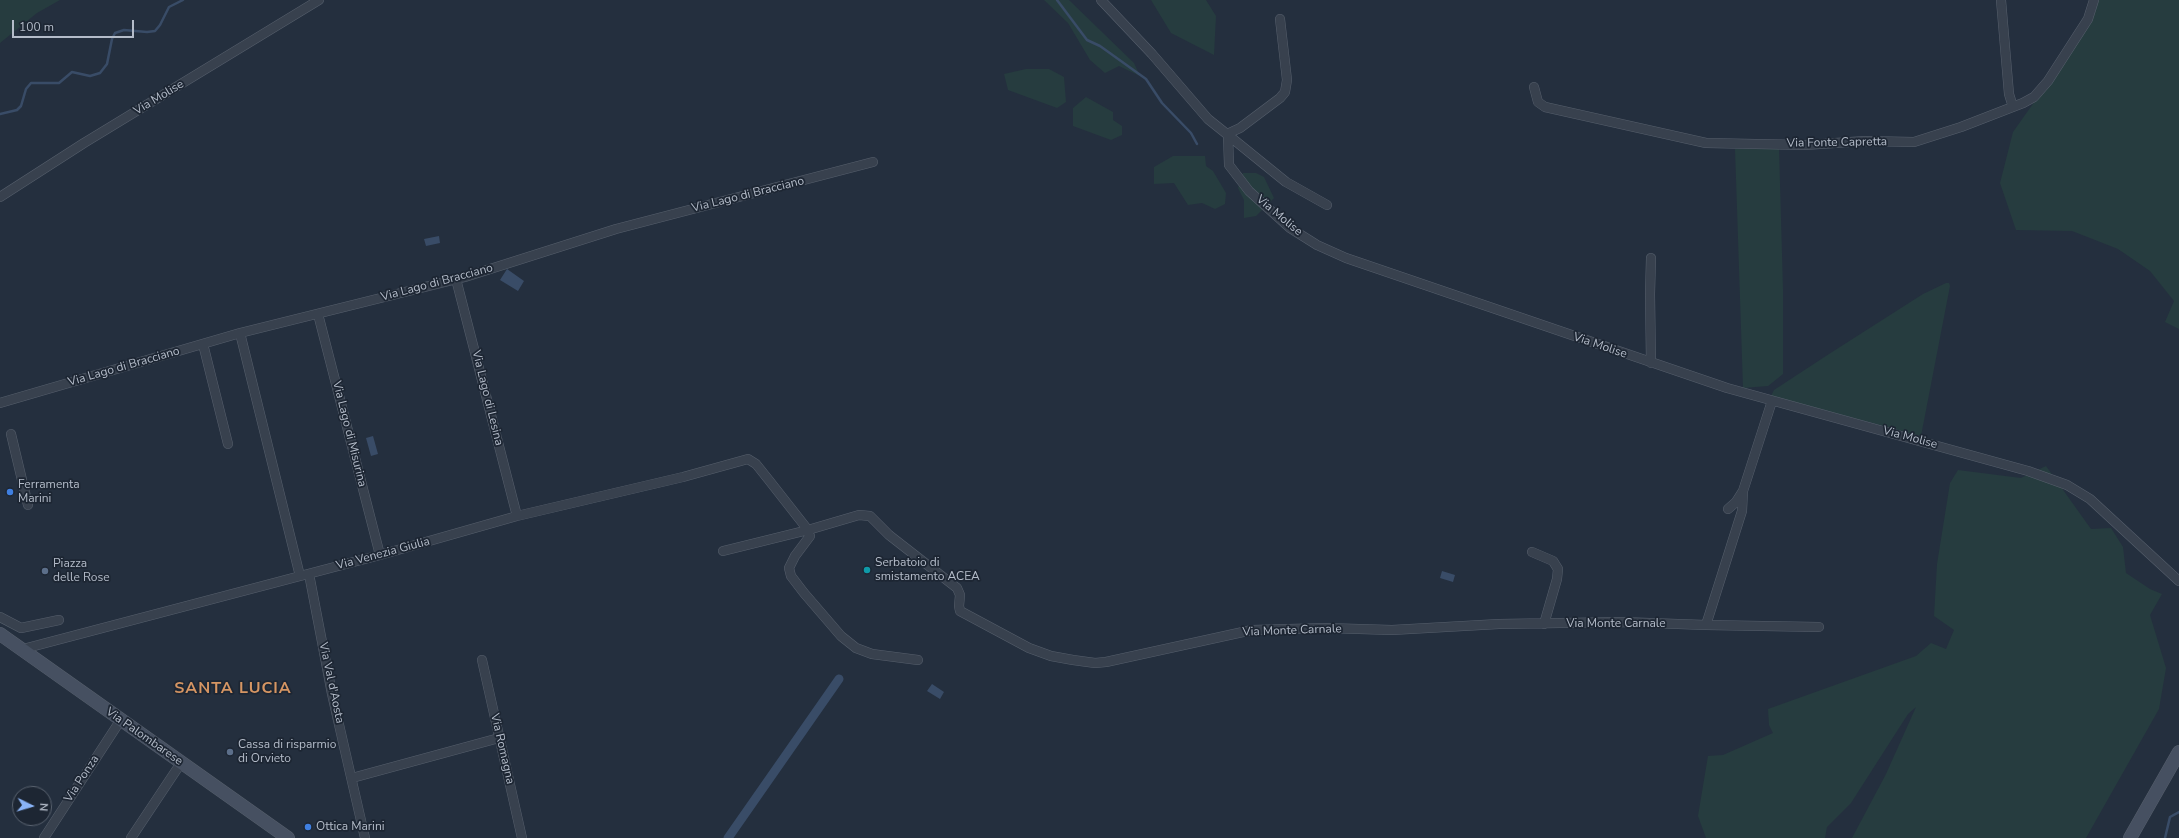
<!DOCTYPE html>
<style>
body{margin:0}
#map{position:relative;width:2179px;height:838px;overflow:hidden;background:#242f3e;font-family:"Nunito Sans",sans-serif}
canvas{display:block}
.north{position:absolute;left:12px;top:786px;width:40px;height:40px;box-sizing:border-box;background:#1d2633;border:1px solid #59626f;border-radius:50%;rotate:95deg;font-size:11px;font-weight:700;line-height:16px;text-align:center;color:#b4bcc9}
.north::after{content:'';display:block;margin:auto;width:14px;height:18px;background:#8ab4f8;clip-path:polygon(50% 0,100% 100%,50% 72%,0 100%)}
.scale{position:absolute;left:12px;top:20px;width:122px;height:18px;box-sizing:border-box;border:2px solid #b4bcc9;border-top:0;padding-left:5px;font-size:12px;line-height:14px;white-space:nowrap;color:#b4bcc9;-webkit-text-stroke:3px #1d2633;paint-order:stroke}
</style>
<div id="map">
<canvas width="2179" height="838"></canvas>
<div class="north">N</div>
<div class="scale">100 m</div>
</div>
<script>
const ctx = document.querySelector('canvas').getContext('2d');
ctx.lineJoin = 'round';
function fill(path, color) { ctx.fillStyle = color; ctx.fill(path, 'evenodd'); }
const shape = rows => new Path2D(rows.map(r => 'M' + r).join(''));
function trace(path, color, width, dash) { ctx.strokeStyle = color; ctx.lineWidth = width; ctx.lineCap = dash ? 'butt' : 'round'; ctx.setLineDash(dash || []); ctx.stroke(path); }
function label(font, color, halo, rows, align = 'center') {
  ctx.font = font + ' "Nunito Sans",sans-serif'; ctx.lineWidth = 3.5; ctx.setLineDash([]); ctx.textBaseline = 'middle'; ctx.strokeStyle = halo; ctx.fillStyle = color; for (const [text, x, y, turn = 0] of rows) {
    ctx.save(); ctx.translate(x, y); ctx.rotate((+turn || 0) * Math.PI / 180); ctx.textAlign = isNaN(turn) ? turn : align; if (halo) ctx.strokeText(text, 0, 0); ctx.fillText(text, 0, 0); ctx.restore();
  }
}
const green = shape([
 [0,0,60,0,37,13,0,43],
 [1044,0,1069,0,1134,63,1140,76,1119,66,1105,73,1090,60,1068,23],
 [1151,0,1206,0,1216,16,1214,55,1171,33],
 [2095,0,2179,0,2179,329,2165,322,2174,301,2150,271,2118,249,2072,231,2016,230,2000,183,2013,132,2081,36],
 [1026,69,1049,69,1064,77,1066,102,1057,108,1008,90,1004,74],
 [1086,97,1113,112,1113,120,1122,126,1122,135,1111,140,1073,126,1073,108],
 [1779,148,1783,289,1783,374,1768,386,1743,388,1735,149],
 [1173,156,1205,156,1206,166,1213,171,1226,193,1225,204,1215,209,1202,203,1188,205,1174,183,1154,184,1154,167],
 [1243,173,1256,173,1264,177,1274,198,1256,216,1244,218,1244,200,1238,188],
 [1946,283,1949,283,1950,286,1921,436,1771,396,1774,390,1829,354,1923,294],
 [2046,466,2091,529,2111,528,2123,547,2126,573,2150,589,2162,594,2150,615,2166,668,2159,709,2086,838,1852,838,1886,774,1916,707,1908,714,1851,803,1827,827,1825,838,1706,838,1698,816,1708,756,1723,755,1773,733,1769,725,1768,709,1916,656,1931,643,1946,649,1954,630,1934,616,1937,564,1950,483,1958,470,2021,478]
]);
const water = shape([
 [439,236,440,243,426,246,424,239],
 [507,269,524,281,518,291,500,280],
 [373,436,378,454,371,456,366,438],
 [1442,571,1455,575,1453,582,1440,578],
 [932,684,944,692,940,699,927,691]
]);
const stream = shape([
 [1057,0,1087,40,1100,46,1146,79,1162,103,1191,133,1197,144],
 [0,114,17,110,21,106,26,89,31,83,59,83,72,72,90,76,100,73,107,64,112,39,115,33,124,30,147,32,155,31,160,25,169,7,183,0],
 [2165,838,2170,817,2179,812]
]);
const canal = shape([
 [728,838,839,679]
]);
const minor = shape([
 [1101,0,1152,54,1208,119,1228,135,1229,165,1249,191,1290,228,1317,245,1346,258,1727,388,2028,471,2067,485,2090,499,2179,581],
 [2001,0,2009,94,2013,107],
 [1534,87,1538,102,1545,107,1706,143,1805,145,1865,141,1914,142,1961,127,2023,103,2034,97,2048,81,2088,19,2094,0],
 [1227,134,1240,128,1280,98,1285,92,1287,80,1280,19],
 [1228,135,1286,182,1327,205],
 [0,197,84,143,319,0],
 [456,279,517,516],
 [318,314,380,555],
 [240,333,300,576],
 [203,344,228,444],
 [1651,363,1650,294,1651,258],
 [0,403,240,333,465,277,616,229,873,162],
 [11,434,28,505],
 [1728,509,1736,502,1743,491],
 [810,536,795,556,789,568,791,576,804,593,841,636,856,648,872,654,918,660],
 [723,551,808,530],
 [1532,552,1553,561,1558,569,1557,579,1544,624],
 [309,574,332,694,365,838],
 [0,617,21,628,59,620],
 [1706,625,1819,627],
 [23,649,380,555,517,516,683,477,748,459,756,464,768,479,808,530,859,515,870,516,889,535,957,588,960,595,959,606,960,611,1029,648,1051,656,1073,660,1095,663,1106,662,1252,630,1326,628,1392,630,1499,624,1622,622,1706,625,1742,511,1743,491,1772,401],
 [482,660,522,838],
 [352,778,499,738],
 [44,838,120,721],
 [131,838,181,763]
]);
const secondary = shape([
 [0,634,288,838],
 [2130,838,2179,752]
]);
const markers = [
 [10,492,4,"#3f7fe0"],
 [867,570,4,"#0f9aa8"],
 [45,571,4,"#5c6f8a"],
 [230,752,4,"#5c6f8a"],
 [308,827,4,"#3f7fe0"]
];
const streetNames = [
 ["Via Molise",159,98,-31],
 ["Via Fonte Capretta",1837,143,-1],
 ["Via Lago di Bracciano",748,195,-14],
 ["Via Molise",1279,216,40],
 ["Via Lago di Bracciano",437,283,-15],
 ["Via Molise",1600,346,19],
 ["Via Lago di Bracciano",124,367,-16],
 ["Via Lago di Lesina",487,398,76],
 ["Via Lago di Misurina",349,434,76],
 ["Via Molise",1910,438,15],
 ["Via Venezia Giulia",383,554,-15],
 ["Via Monte Carnale",1616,624],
 ["Via Monte Carnale",1292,631,-2],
 ["Via Val d'Aosta",331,683,78],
 ["Via Palombarese",144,737,35],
 ["Via Romagna",502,749,77],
 ["Via Ponza",82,779,-57]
];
const poiNames = [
 ["Ferramenta",18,485],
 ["Marini",18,499],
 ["Serbatoio di",875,563],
 ["smistamento ACEA",875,577],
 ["Piazza",53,564],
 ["delle Rose",53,578],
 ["Cassa di risparmio",238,745],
 ["di Orvieto",238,759],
 ["Ottica Marini",316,827]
];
const districtNames = [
 ["SANTA LUCIA",233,689]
];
fill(green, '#263c3f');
fill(water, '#394c67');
trace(stream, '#394c67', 2.5);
trace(canal, '#394c67', 9);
trace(minor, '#565f6c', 10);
trace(secondary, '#565f6c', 14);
trace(minor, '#38414e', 9);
trace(secondary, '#465061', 13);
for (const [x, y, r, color] of markers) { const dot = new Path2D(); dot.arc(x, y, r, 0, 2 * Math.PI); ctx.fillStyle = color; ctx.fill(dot); trace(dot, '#1d2633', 1.5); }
label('12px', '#b4bcc9', '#1d2633', streetNames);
label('12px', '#b4bcc9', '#1d2633', poiNames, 'left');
ctx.letterSpacing = '1px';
label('bold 16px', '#d59563', '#1d2633', districtNames);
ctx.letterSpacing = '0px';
</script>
